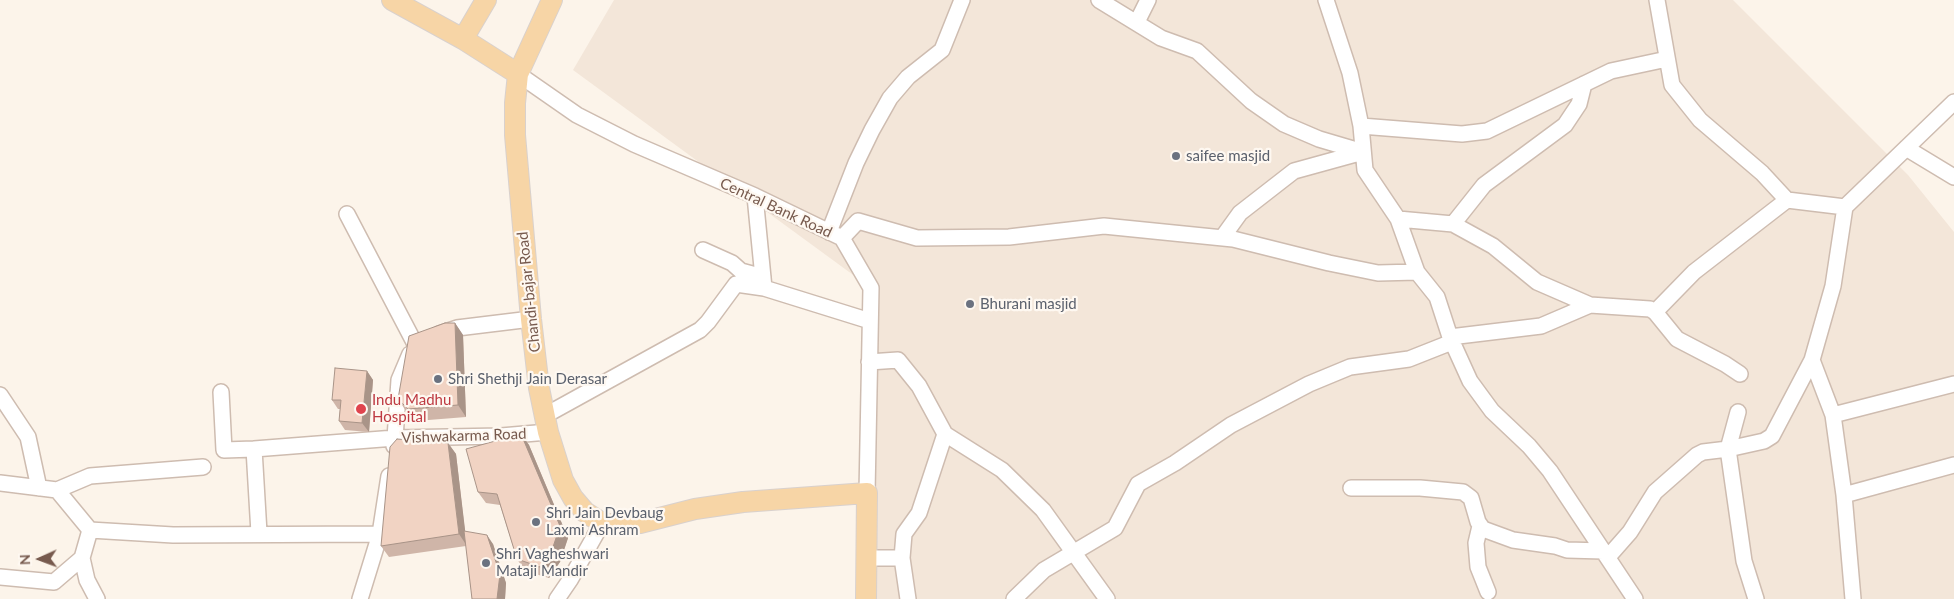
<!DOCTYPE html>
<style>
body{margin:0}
#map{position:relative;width:1954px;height:599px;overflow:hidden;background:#fcf4ea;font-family:Lato,sans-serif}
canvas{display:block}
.north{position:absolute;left:15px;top:534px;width:50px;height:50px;-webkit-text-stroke:4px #fef8f1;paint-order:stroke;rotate:268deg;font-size:14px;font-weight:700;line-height:20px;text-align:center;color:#775a4e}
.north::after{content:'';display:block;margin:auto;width:18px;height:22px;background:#775a4e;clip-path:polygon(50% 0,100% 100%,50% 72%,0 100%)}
</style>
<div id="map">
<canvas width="1954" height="599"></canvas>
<div class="north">N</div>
</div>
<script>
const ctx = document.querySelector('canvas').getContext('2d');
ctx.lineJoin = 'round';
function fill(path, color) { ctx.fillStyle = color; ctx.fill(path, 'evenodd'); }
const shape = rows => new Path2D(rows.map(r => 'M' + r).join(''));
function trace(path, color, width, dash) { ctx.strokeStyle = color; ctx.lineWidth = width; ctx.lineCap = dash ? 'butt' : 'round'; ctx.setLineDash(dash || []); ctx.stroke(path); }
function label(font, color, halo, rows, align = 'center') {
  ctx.font = font + ' Lato,sans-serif'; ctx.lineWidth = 4.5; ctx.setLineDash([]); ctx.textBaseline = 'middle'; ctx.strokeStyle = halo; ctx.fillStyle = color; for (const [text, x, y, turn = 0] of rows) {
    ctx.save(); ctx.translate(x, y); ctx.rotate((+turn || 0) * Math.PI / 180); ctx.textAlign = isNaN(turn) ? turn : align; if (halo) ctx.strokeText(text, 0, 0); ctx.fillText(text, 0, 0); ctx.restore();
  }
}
const residential = shape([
 [614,0,1733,0,1908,175,1954,232,1954,599,875,599,871,288,573,70]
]);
const minor = shape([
 [1099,0,1161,38,1197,51,1251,101,1284,124,1319,139,1363,152],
 [1326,0,1350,73,1361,126,1365,170,1398,219,1417,272,1437,297,1450,337,1470,381,1492,411,1529,446,1550,471,1635,599],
 [1657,0,1672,85,1700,120,1762,173,1787,200,1845,207,1833,286,1812,360,1833,415,1844,495,1853,599],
 [1137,22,1148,0],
 [518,74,577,115,634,144,755,196,842,238,871,288,867,493],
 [1361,126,1462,134,1487,131,1611,71,1667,59],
 [1906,148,1954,177],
 [755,196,764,288],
 [1845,207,1954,102],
 [347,214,414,342],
 [1398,219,1453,224,1493,246,1537,282,1590,305,1650,309,1655,312,1677,339,1725,364,1740,374],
 [1453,224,1484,185,1565,125,1579,104,1584,84],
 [829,232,856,163,872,130,890,98,908,77,942,50,962,0],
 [842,238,858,221,917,238,1009,237,1104,226,1233,239,1329,263,1378,273,1417,272],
 [1222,238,1240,213,1294,171,1363,152],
 [703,250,732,263,741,271,763,277],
 [1655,312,1694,272,1787,200],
 [439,334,457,328,531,319],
 [1450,337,1541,326,1590,305],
 [869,362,898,360,919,386,945,434,1002,470,1043,510,1107,599],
 [221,392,224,450,254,449,259,533],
 [0,395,28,437,39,488],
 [1738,412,1728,449,1744,561,1756,599],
 [1833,415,1954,384],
 [544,416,700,330,708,322,736,284,764,288,870,321],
 [394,446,395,438,501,436,548,432],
 [254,449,395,438,399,380,410,354],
 [0,483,57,490,90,530,173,535,380,534],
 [1351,488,1420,488,1463,492,1471,498,1478,522,1483,529,1513,540,1555,546,1567,550,1603,551],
 [57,490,90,476,203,467],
 [1844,495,1954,465],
 [1480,526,1476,543,1478,567,1488,592],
 [1608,557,1630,532,1655,492,1697,455,1703,452,1728,449,1764,441,1772,436,1812,360],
 [82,558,87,580,97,599],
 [867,558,902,558],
 [0,577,54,582,82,558,90,530],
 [360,599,380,534,389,476],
 [557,599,570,580,602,523],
 [908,599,902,558,904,534,919,513,945,434],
 [1014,599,1044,570,1115,528,1138,484,1175,463,1231,425,1309,384,1350,367,1409,359,1452,342]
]);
const major = shape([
 [392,0,463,39,518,74],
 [552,0,518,74,515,103,515,135,531,319,539,388,548,432,563,480,573,498,585,512,602,523,616,525,640,523,695,509,743,502,867,493,866,599],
 [463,39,486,0]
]);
const wall = shape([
 [455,323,463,335,466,417,416,421,406,411,398,399],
 [367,371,373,380,369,432,345,430,339,421,340,409,338,409,332,400],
 [521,434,529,445,568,538,560,562,549,578,525,571,517,559,500,505,486,503,478,492],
 [448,443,456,454,465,532,493,544,506,583,505,599,472,599,466,546,389,557,381,546]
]);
const shadedWall = shape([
 [455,323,463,335,466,417,458,405],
 [367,371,373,380,369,432,362,423],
 [521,434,529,445,568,538,560,562,549,578,540,567],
 [448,443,456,454,467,546,459,534],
 [487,535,493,544,506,583,505,599,497,599]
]);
const building = shape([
 [445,323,455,323,458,405,408,409,398,399,409,336,445,323],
 [335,368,367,371,362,423,339,421,341,400,332,400,335,368],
 [521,434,560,526,552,550,540,567,517,559,497,494,478,492,466,449,521,434],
 [397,439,448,443,459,534,381,546,390,447,397,439],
 [464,531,487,535,500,574,497,599,472,599,464,531]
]);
const markers = [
 [1176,156,5,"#6b7280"],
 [970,304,5,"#6b7280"],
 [438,379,5,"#6b7280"],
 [361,409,6,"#e0444e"],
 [536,522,5,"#6b7280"],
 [486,563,5,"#6b7280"]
];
const worshipNames = [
 ["saifee masjid",1186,156],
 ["Bhurani masjid",980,304],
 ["Shri Shethji Jain Derasar",448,379],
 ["Shri Jain Devbaug",546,513],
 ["Laxmi Ashram",546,530],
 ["Shri Vagheshwari",496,554],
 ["Mataji Mandir",496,571]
];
const streetNames = [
 ["Central Bank Road",776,208,25],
 ["Chandi-bajar Road",529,292,-96],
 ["Vishwakarma Road",464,436,-2]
];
const healthNames = [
 ["Indu Madhu",372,400],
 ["Hospital",372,417]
];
fill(residential, '#f3e6d9');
trace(minor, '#cebcb0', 18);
trace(major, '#d9d1cd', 22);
trace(minor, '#fff', 15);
trace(major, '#f7d5a6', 20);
fill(wall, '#cfb5a8');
fill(shadedWall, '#a99488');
fill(building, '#f1d3c3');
trace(building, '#a99488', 1);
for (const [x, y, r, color] of markers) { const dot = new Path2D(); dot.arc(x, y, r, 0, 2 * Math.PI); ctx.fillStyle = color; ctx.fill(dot); trace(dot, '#fef8f1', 2); }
label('15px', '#5b616d', '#fef8f1', worshipNames, 'left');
label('15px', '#775a4e', '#fef8f1', streetNames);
label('15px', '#be3a42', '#fef8f1', healthNames, 'left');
</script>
